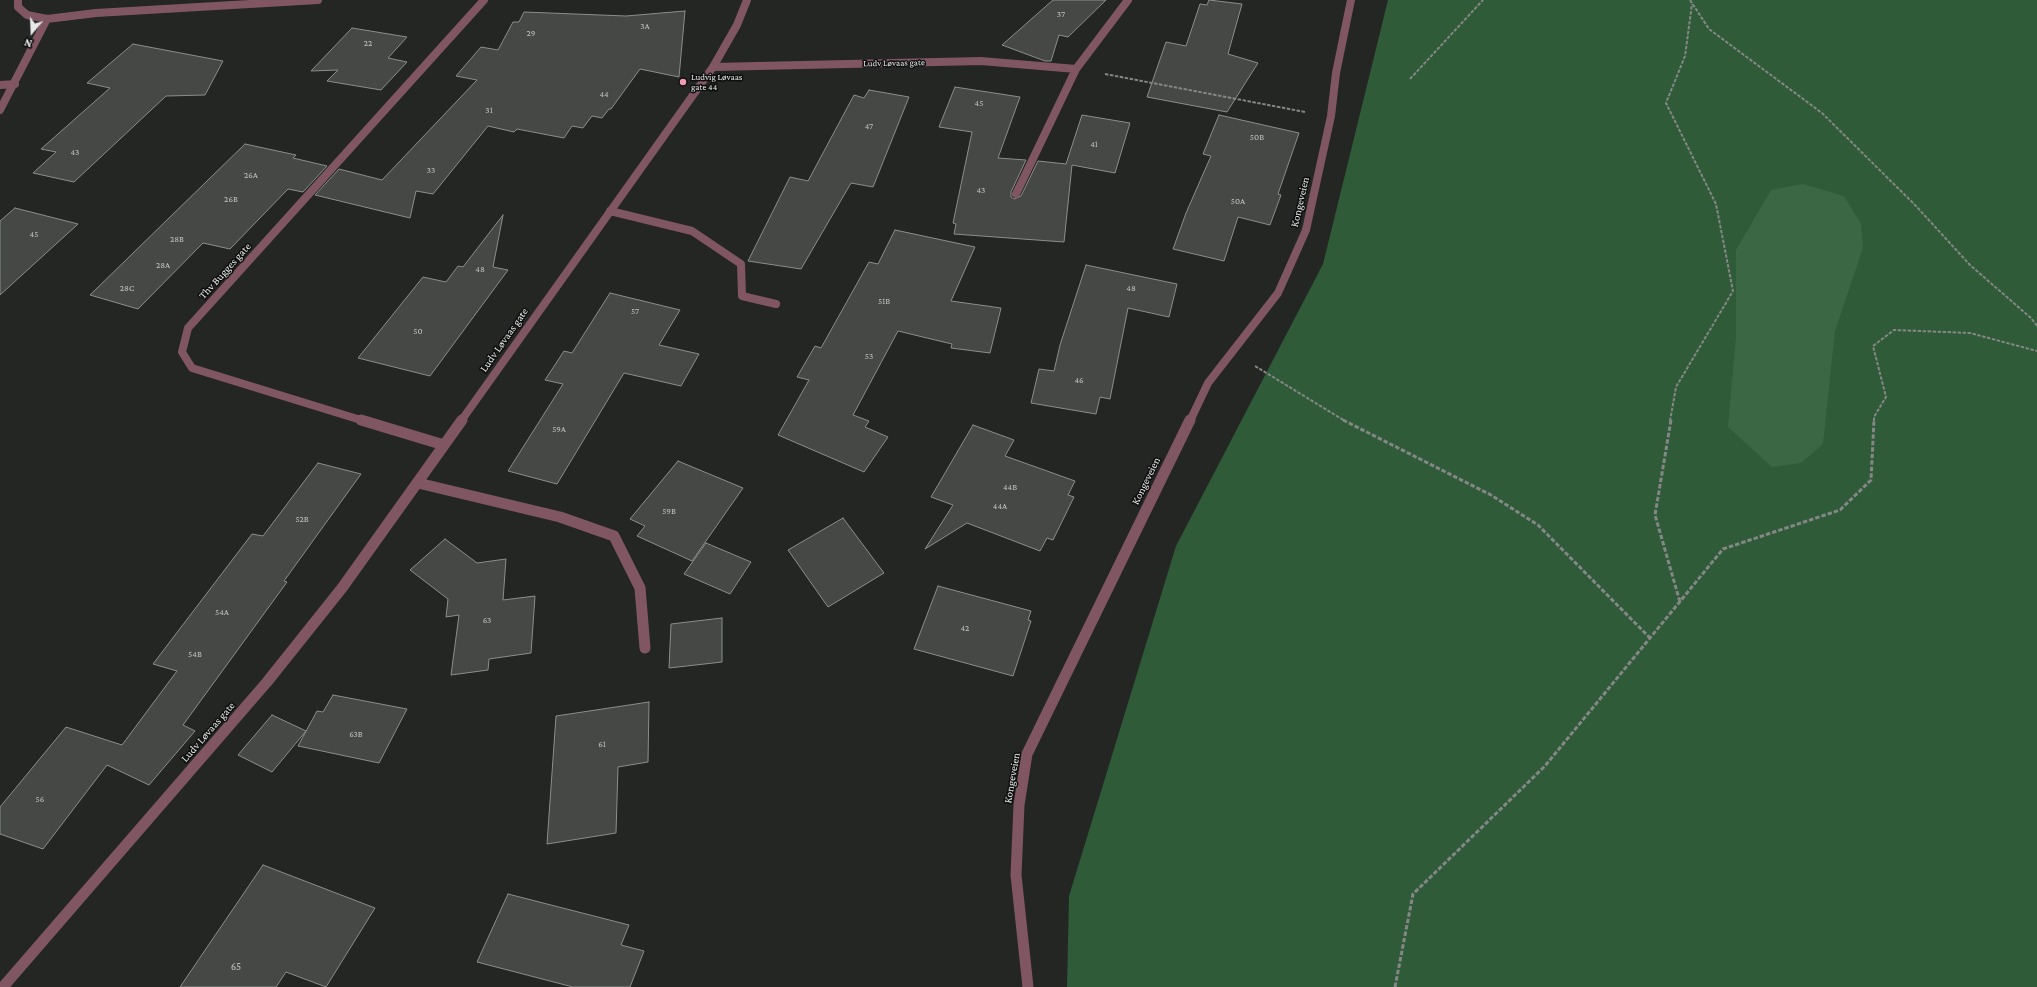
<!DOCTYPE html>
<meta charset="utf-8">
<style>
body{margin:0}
#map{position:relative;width:2037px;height:987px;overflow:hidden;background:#232623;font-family:"Crimson Pro",serif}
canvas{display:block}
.north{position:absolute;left:12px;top:12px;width:40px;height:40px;-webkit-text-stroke:3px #0d0e0d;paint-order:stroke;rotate:199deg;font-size:11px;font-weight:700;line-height:16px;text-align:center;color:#e7e9e8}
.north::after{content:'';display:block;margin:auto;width:14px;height:18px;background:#e7e9e8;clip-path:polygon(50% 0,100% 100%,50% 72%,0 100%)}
</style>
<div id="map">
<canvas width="2037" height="987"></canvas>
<div class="north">N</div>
</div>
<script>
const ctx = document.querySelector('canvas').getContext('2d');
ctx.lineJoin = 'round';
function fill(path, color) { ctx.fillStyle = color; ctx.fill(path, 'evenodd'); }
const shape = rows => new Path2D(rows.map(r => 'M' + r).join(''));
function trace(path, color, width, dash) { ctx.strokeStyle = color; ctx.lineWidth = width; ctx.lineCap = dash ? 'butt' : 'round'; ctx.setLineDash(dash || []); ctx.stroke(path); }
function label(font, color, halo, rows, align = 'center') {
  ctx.font = font + ' "Crimson Pro",serif'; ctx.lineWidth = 3; ctx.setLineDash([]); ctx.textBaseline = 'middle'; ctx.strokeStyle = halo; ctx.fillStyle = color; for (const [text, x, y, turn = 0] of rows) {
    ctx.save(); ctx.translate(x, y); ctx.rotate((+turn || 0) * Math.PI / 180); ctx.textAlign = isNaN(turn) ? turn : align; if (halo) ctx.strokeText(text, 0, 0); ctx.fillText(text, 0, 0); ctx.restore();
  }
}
const forest = shape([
 [1388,0,2037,0,2037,987,1067,987,1069,896,1176,546,1323,264]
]);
const water = shape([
 [1803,184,1844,196,1861,224,1863,248,1835,331,1823,444,1801,463,1772,467,1728,427,1736,336,1736,250,1771,190]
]);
const building = shape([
 [1053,0,1106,0,1068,37,1059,35,1051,61,1045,61,1002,45,1053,0],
 [1209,0,1242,4,1228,54,1258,63,1227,112,1147,97,1166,42,1186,46,1200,4,1207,5,1209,0],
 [685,11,679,77,640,69,611,109,609,109,602,118,592,116,583,128,572,126,564,138,517,129,514,132,488,126,433,194,416,191,410,218,315,195,339,169,382,180,477,80,456,76,481,47,498,50,513,22,519,22,524,12,626,16,685,11],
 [352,28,407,37,388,58,407,62,381,90,327,81,338,70,311,71,352,28],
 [133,44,223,61,205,95,166,96,74,182,33,173,56,152,41,149,110,88,87,83,133,44],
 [955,87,1020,97,998,158,1026,160,1011,192,1011,197,1014,199,1021,196,1038,161,1066,164,1082,115,1130,123,1115,173,1072,165,1064,242,954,234,956,224,953,223,972,132,939,127,955,87],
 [869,90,909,97,873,187,851,183,801,269,748,261,790,177,808,181,854,95,864,98,869,90],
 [1219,115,1299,133,1278,194,1281,195,1270,225,1238,217,1224,261,1173,249,1186,213,1211,156,1203,154,1219,115],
 [245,144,296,155,293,158,327,166,303,192,288,189,230,249,203,243,138,309,90,295,245,144],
 [15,208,78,224,0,295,0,221,15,208],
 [503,215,493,267,508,270,430,376,358,358,423,277,446,282,458,266,463,267,503,215],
 [895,230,975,247,951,301,1001,308,990,353,951,348,952,344,898,331,853,415,869,421,865,427,888,437,864,472,778,435,809,380,797,377,815,346,821,348,869,262,878,264,895,230],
 [1086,265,1177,284,1169,317,1128,308,1110,399,1100,397,1096,414,1031,403,1039,369,1054,371,1060,345,1086,265],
 [610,293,680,310,659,345,699,354,681,386,624,373,557,484,508,471,563,384,545,380,564,351,572,353,610,293],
 [973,425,1014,440,1005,456,1075,481,1068,495,1074,497,1053,540,1047,538,1040,551,967,523,925,549,953,505,931,497,973,425],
 [678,461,743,488,692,561,637,536,645,526,630,519,678,461],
 [318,463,361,474,284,581,287,582,183,725,195,731,149,785,107,765,43,849,0,834,0,807,66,727,122,745,177,671,153,664,252,534,263,536,318,463],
 [843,518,884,573,828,607,788,550,843,518],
 [445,539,477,563,506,559,503,600,535,596,531,653,489,659,488,670,451,675,459,615,446,617,448,599,410,570,445,539],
 [706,543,751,562,730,594,684,574,706,543],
 [938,586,1031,611,1028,620,1031,621,1013,676,914,649,938,586],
 [722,618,722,662,669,668,671,624,722,618],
 [333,695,407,709,379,763,298,746,317,711,323,712,333,695],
 [649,702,648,762,618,767,616,833,547,844,556,716,649,702],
 [272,715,306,731,272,772,238,755,272,715],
 [263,865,375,908,326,987,286,972,276,987,180,987,263,865],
 [508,894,629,925,621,945,644,951,630,987,573,987,477,962,508,894]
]);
const pathFar1 = shape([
 [1690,0,1709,29,1822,113,1916,206,1970,265,2031,318,2037,326],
 [1105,74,1305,112],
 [1410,79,1483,0],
 [1255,366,1345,421],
 [1670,421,1676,387,1733,291,1716,204,1666,103,1685,56,1692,4],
 [1874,421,1874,417,1886,397,1873,346,1894,330,1970,333,2037,351]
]);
const path = shape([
 [1343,420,1491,495,1538,525,1650,638],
 [1671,420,1655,515,1680,602],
 [1395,987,1413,894,1545,766,1723,549,1840,510,1871,480,1874,420]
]);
const laneFar1 = shape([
 [610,211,692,231,741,264,742,296,776,304]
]);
const lane = shape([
 [418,483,560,517,614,536,640,588,645,648]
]);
const streetFar1 = shape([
 [18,0,18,7,27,15,47,19,96,13,318,0],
 [713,67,981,61,1076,69],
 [0,85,15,84],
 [0,110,47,19],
 [1016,194,1076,69,1128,0],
 [364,421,192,368,182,352,188,328,484,0],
 [461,421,713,67,737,25,747,0],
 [1190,421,1208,383,1278,293,1306,230,1331,116,1336,73,1351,0]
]);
const street = shape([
 [361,420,444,445],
 [3,987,267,682,342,588,462,420],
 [1028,987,1016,875,1019,805,1027,754,1190,420]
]);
const markers = [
 [683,82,4,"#f09ab6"]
];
const numberNames = [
 ["37",1061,14],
 ["3A",645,26],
 ["29",531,33],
 ["22",368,43],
 ["44",604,94],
 ["45",979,103],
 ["31",489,110],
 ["47",869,126],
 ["50B",1257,137],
 ["41",1094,144],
 ["43",75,152],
 ["33",431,170],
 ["26A",251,175],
 ["43",981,190],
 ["26B",231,199],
 ["50A",1238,201],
 ["45",34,234],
 ["28B",177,239],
 ["28A",163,265],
 ["48",480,269],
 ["28C",127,288],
 ["48",1131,288],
 ["51B",884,301],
 ["57",635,311],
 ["50",418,331],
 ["53",869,356],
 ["46",1079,380],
 ["59A",559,429],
 ["44B",1010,487],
 ["44A",1000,506],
 ["59B",669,511],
 ["52B",302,519],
 ["54A",222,612],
 ["63",487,620],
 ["42",965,628],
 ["54B",195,654],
 ["63B",356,734],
 ["61",602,744],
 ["56",40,799]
];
const farStreetnames = [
 ["Ludv Løvaas gate",894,63,-1]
];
const farPoinames = [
 ["Ludvig Løvaas",691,77],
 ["gate 44",691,87]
];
const streetNames = [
 ["Kongeveien",1300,202,-77],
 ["Thv Bugges gate",225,271,-48],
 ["Ludv Løvaas gate",504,340,-55],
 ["Kongeveien",1146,481,-64],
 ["Ludv Løvaas gate",208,732,-49],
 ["Kongeveien",1012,778,-80]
];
const nearNumbernames = [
 ["65",236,967]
];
fill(forest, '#2f5b39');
fill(water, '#3b6744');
fill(building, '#454845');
trace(building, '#8b8f8c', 1);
trace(pathFar1, '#848785', 2, [3.5, 1.5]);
trace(path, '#848785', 3, [4.5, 2]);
trace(laneFar1, '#815663', 8);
trace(lane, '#815663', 11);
trace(streetFar1, '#815663', 8);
trace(street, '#815663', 11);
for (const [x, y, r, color] of markers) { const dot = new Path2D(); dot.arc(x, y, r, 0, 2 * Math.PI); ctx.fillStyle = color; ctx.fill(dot); trace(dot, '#0d0e0d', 1.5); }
label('9px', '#bec1bf', null, numberNames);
label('9px', '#e7e9e8', '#0d0e0d', farStreetnames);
label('9px', '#e7e9e8', '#0d0e0d', farPoinames, 'left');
label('11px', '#e7e9e8', '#0d0e0d', streetNames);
label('11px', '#bec1bf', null, nearNumbernames);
</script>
